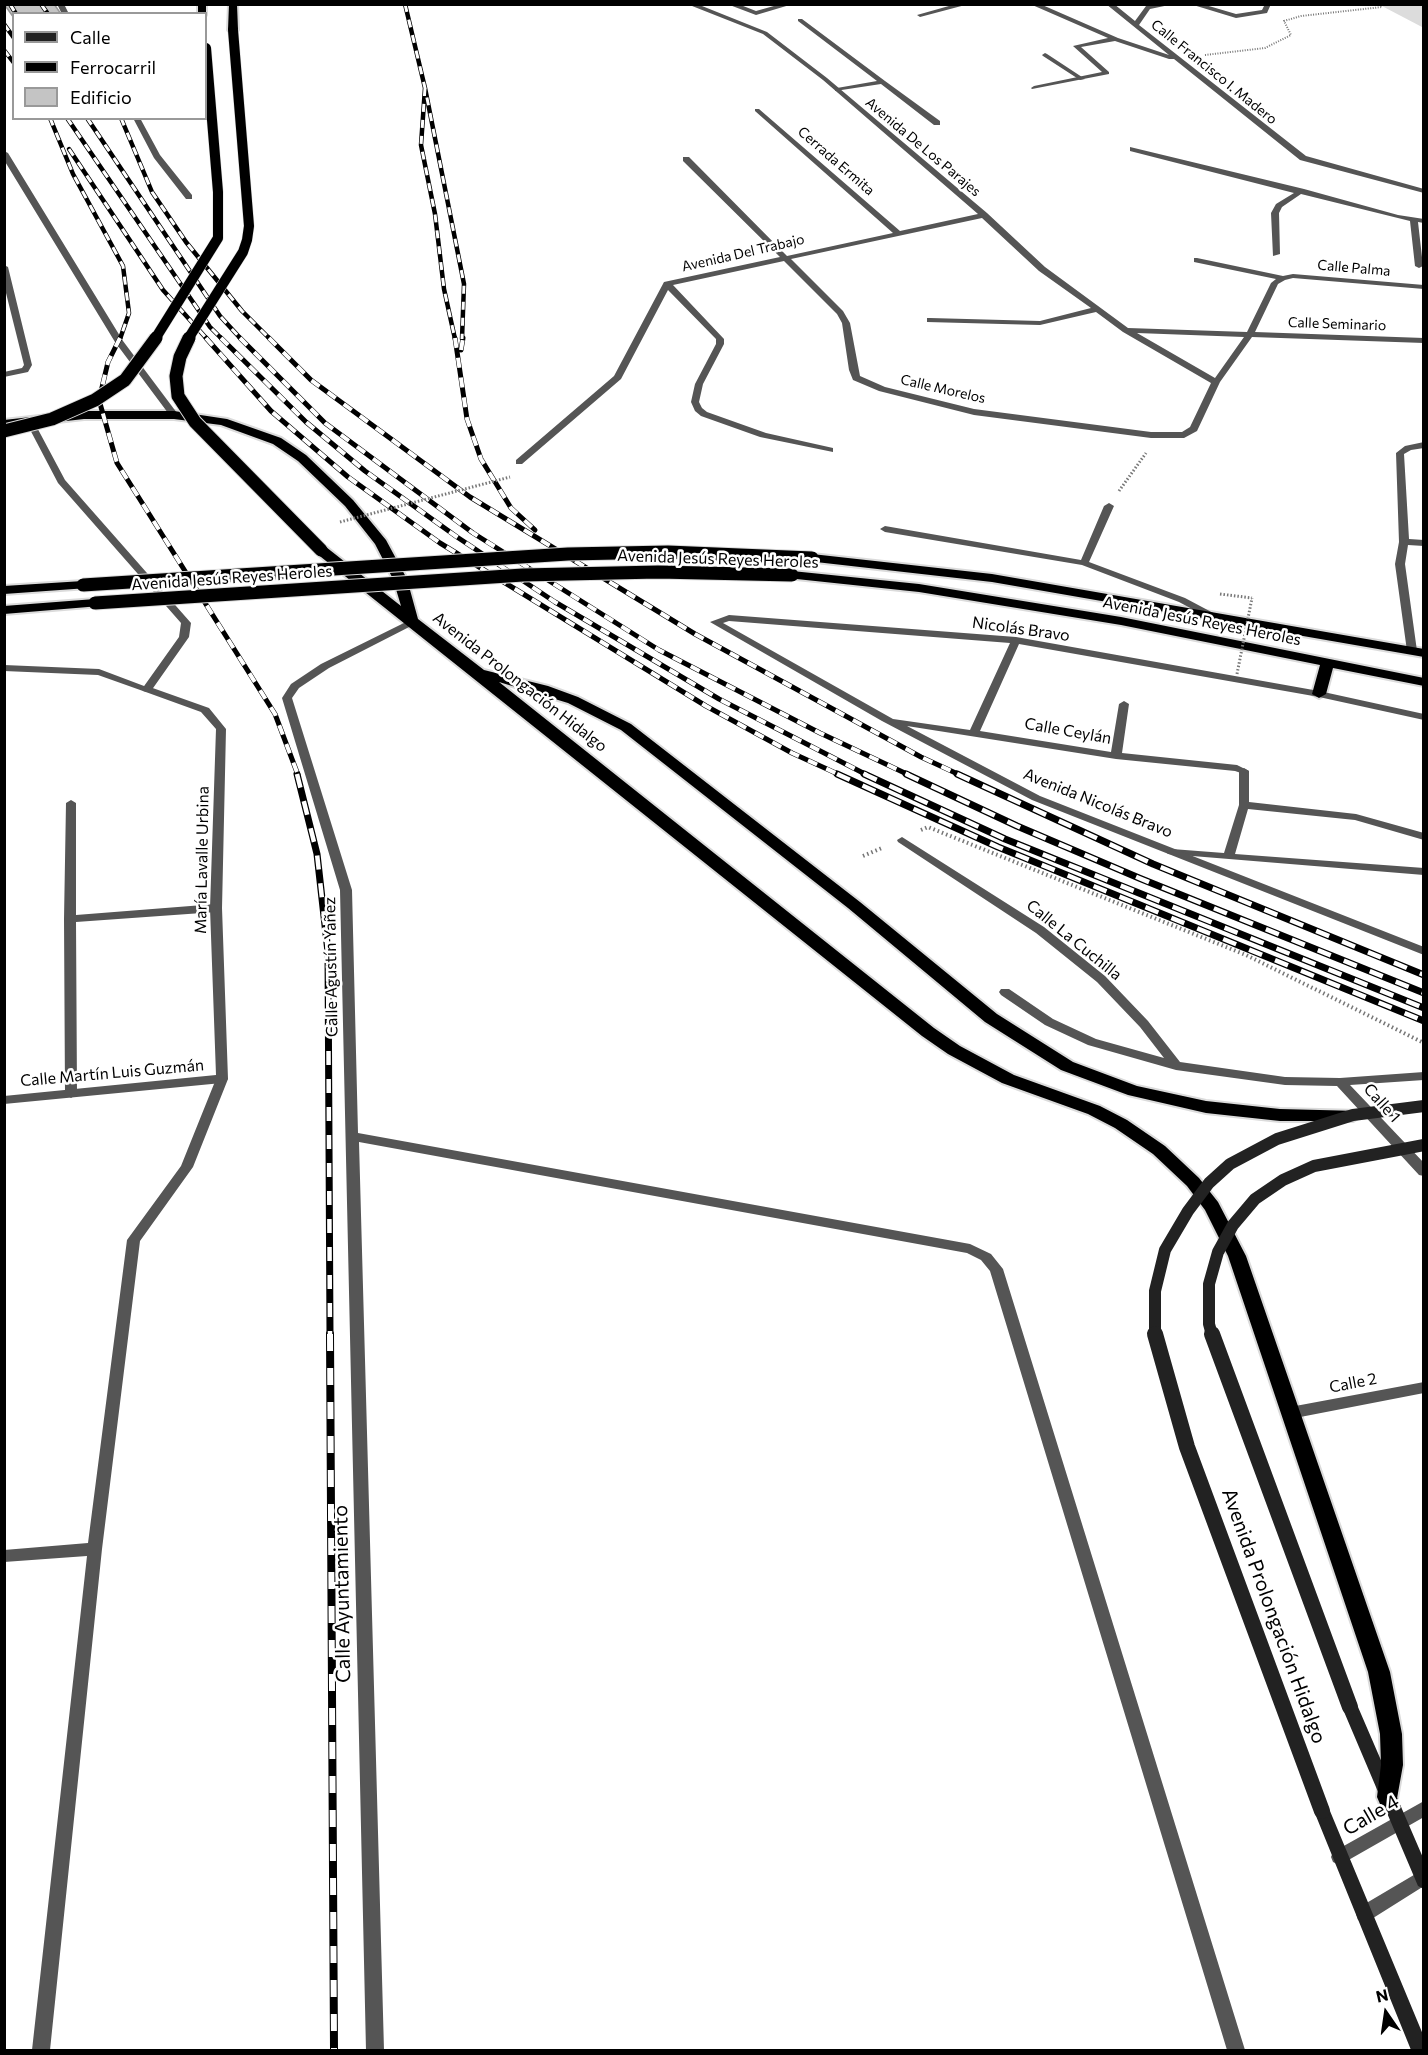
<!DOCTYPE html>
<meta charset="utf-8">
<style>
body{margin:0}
#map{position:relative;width:1428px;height:2055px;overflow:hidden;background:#fff;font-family:Commissioner,sans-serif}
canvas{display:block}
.frame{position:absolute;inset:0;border:6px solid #000;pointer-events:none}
.legend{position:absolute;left:12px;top:12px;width:195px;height:108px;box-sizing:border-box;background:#fff;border:2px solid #999;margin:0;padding:8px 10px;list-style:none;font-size:18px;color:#000}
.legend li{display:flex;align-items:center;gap:12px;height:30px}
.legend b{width:30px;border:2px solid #999}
.north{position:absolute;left:1356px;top:1983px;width:60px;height:60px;-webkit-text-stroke:4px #fff;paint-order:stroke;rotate:347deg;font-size:16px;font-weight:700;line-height:24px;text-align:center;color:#000}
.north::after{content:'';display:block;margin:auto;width:21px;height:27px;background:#000;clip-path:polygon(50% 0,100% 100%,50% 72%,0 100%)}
</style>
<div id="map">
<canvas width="1428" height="2055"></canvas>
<div class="frame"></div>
<ul class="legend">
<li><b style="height:8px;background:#222"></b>Calle</li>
<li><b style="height:8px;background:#000"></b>Ferrocarril</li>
<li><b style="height:16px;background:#c4c4c4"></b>Edificio</li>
</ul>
<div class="north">N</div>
</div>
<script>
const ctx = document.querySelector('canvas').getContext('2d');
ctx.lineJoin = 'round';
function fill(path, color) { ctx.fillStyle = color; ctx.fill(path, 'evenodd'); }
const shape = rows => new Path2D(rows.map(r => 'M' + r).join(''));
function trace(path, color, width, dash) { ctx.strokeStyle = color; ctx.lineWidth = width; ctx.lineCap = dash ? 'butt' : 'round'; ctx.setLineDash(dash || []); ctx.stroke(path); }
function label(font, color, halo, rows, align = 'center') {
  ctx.font = font + ' Commissioner,sans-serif'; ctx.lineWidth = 5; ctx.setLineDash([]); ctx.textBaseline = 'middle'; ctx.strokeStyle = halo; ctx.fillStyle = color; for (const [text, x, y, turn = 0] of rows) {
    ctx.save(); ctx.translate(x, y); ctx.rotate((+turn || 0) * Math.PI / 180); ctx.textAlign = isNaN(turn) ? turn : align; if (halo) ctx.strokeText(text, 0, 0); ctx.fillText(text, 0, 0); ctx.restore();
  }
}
const green = shape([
 [1380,5,1423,5,1423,27,1422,27]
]);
const building = shape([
 [4,4,54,4,61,14,14,14,14,18,4,4]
]);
const pathFar2 = shape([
 [1205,55,1265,48,1291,35,1284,21,1301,16,1382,7,1377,4]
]);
const pathFar1 = shape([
 [1119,491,1146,453],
 [1220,594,1252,598]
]);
const path = shape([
 [921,830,928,827,1246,955,1424,1043],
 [863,856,882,848]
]);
const service = shape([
 [57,4,64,4,69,14,62,14,57,4],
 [798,19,802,19,885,81,940,121,940,125,934,125,881,84,835,91,835,89,837,88,877,81,798,21,798,19],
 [1045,53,1047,54,1085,79,1080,80,1043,56,1042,55,1045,53],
 [133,118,140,118,160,155,192,195,192,199,186,199,154,158,133,118],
 [4,265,8,267,32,365,28,372,4,377,4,372,22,368,24,365,4,285,4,265],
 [29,417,33,420,65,480,191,623,189,637,151,691,147,692,142,689,179,637,181,623,58,483,25,420,29,417],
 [1424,442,1424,448,1411,450,1404,454,1409,539,1424,540,1424,546,1408,545,1405,564,1417,651,1412,654,1407,651,1395,564,1399,542,1396,453,1405,446,1424,442],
 [412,619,415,620,415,624,329,668,299,688,292,698,352,890,358,1133,970,1244,991,1254,1003,1269,1245,2050,1227,2050,990,1271,981,1260,967,1253,359,1142,384,2050,366,2050,340,890,282,698,291,684,321,664,412,619],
 [71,800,76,803,76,915,216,904,222,908,216,912,76,922,77,1094,71,1098,65,1094,64,919,66,803,71,800],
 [222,1075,228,1079,193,1167,140,1241,102,1549,50,2050,32,2050,87,1556,4,1562,4,1550,88,1543,127,1240,181,1166,216,1079,222,1075]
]);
const pedestrian = shape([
 [1244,768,1249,771,1249,802,1356,814,1424,833,1424,840,1355,820,1248,809,1235,854,1424,868,1424,875,1168,854,1166,852,1168,850,1172,849,1224,853,1239,805,1239,771,1244,768]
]);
const minor = shape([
 [687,4,697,4,767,32,827,78,987,213,1045,267,1128,328,1247,332,1271,283,1276,279,1194,262,1194,258,1197,258,1283,276,1293,274,1424,285,1424,289,1293,278,1285,280,1278,284,1255,332,1424,338,1424,343,1252,337,1220,382,1197,431,1184,438,1151,438,974,415,879,391,853,380,849,370,842,323,837,314,784,261,673,285,724,339,724,344,703,384,699,402,702,408,707,412,766,433,833,448,833,452,760,437,701,416,695,411,691,402,695,384,716,344,716,339,668,290,621,379,522,464,516,464,516,460,614,376,664,282,780,257,683,161,683,157,689,157,787,256,893,233,755,111,755,109,759,109,900,231,978,214,823,80,763,34,687,4],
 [982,218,1039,271,1091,308,1040,321,930,318,927,318,927,322,1040,325,1096,312,1123,332,1211,383,1190,427,1182,432,1151,432,974,409,885,387,860,376,850,323,843,311,791,259,982,218],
 [1137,333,1244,337,1215,378,1137,333],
 [727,4,738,4,756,11,781,4,793,4,756,15,727,4],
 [956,4,969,4,920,17,917,15,956,4],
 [1030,4,1040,4,1118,38,1169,55,1106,4,1114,4,1135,21,1146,6,1174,4,1150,9,1139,25,1306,156,1424,189,1424,193,1300,160,1174,59,1169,59,1115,41,1081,47,1109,72,1109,74,1032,89,1031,88,1034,86,1102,72,1073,46,1108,38,1030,4],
 [1190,4,1202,4,1236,14,1262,10,1265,4,1271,4,1267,13,1236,18,1190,4],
 [1130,147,1304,189,1398,215,1424,219,1424,223,1418,222,1423,266,1419,268,1415,266,1410,221,1301,194,1282,207,1279,213,1280,254,1273,256,1271,213,1276,204,1294,193,1130,151,1130,147],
 [4,151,8,153,123,341,177,413,177,417,171,417,115,342,4,160,4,151],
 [1109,503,1114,506,1089,562,1185,598,1217,615,1217,619,1211,619,1179,602,1082,565,885,532,880,529,885,526,1081,560,1104,506,1109,503],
 [729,615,1016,637,1319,691,1424,714,1424,720,1319,697,1019,644,980,731,1111,752,1119,704,1124,701,1129,704,1122,753,1237,765,1249,771,1244,774,1235,771,1116,759,907,726,1040,796,1424,947,1424,955,1032,800,882,721,710,622,729,615],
 [729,621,1010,643,970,730,893,719,723,623,729,621],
 [4,665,99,669,152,689,147,692,143,691,98,675,4,671,4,665],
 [902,837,1044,927,1105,976,1148,1021,1180,1062,1285,1077,1340,1078,1424,1072,1424,1080,1350,1085,1424,1163,1424,1176,1419,1175,1337,1086,1285,1085,1176,1070,1088,1045,1045,1025,1001,995,999,992,1001,989,1009,989,1053,1019,1096,1039,1164,1058,1140,1027,1097,982,1036,933,898,842,897,840,902,837],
 [1424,1382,1424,1393,1290,1419,1285,1417,1283,1413,1285,1409,1290,1407,1424,1382],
 [1424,1801,1424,1817,1345,1862,1339,1865,1333,1862,1331,1857,1333,1852,1424,1801],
 [1424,1869,1424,1886,1370,1920,1364,1922,1358,1920,1356,1914,1358,1908,1424,1869]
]);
const tertiary = shape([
 [147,686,209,708,226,729,222,908,228,1079,222,1083,4,1104,4,1096,216,1075,210,908,216,729,201,712,143,691,142,689,147,686]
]);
const secondary = shape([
 [1350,1700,1356,1702,1358,1707,1424,1860,1424,1889,1418,1886,1342,1707,1344,1702,1350,1700],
 [1322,1804,1328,1806,1330,1811,1424,2037,1424,2050,1411,2050,1314,1811,1316,1806,1322,1804]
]);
const trunk = shape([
 [198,4,206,4,206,15,198,14,198,4],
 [229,4,237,4,238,30,233,33,228,30,229,4],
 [84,411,174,411,227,419,281,438,306,455,353,500,386,540,407,579,418,619,484,670,548,686,578,697,631,724,860,902,997,1014,1073,1062,1137,1086,1206,1101,1280,1109,1359,1111,1362,1115,1353,1121,1280,1121,1206,1113,1128,1095,1061,1070,985,1022,848,908,621,730,568,703,499,682,934,1028,960,1046,1014,1075,1100,1106,1127,1120,1165,1146,1199,1178,1218,1202,1246,1256,1390,1672,1402,1734,1403,1765,1396,1804,1388,1807,1380,1804,1377,1797,1381,1765,1380,1734,1368,1672,1228,1256,1205,1210,1187,1186,1153,1154,1115,1128,1088,1114,1002,1083,948,1054,922,1036,316,553,316,547,326,547,401,606,393,579,375,544,345,506,298,461,273,444,221,425,174,419,84,419,4,428,4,420,84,411],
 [812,554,992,574,1424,649,1424,657,992,582,807,561,806,558,812,554],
 [792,571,919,584,1121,617,1424,678,1424,686,1333,668,1326,694,1319,698,1312,694,1320,665,1121,625,919,592,787,578,787,572,792,571],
 [83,581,88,582,88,588,4,594,4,586,83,581],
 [95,599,100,600,100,606,4,614,4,606,95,599]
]);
const railFar3 = shape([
 [10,4,16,14],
 [41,4,48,14],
 [405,4,425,88,464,284,462,339],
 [4,24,14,38],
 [4,50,14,63],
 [425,88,421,145,435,214,444,289,455,339],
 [50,118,73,174,123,266,129,313,120,339],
 [67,118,210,327,222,339],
 [87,118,220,316,241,339],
 [121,118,152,192,186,242,242,311,270,339],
 [69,149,163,290,207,339]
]);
const railFar2 = shape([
 [120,338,108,362,99,400,117,463,275,714,298,775],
 [206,338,271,411,348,477,440,543,706,706,792,753,840,775],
 [221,338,306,422,365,471,457,537,555,602,719,699,867,775],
 [240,338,325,423,473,533,659,650,820,733,909,775],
 [269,338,311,380,470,497,695,634,921,757,960,775],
 [455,338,467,419,481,459,511,508,535,530],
 [461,350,463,338]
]);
const railFar1 = shape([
 [297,774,317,854,328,952,330,1335],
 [837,774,998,847,1424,1021],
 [864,774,1005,839,1424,1008],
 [906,774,1017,826,1139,878,1424,993],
 [957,774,1153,864,1424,975]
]);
const rail = shape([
 [330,1334,334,2050]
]);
const pathBridge = shape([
 [340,522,510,477],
 [1237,674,1252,598]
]);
const secondaryBridgeFar1 = shape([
 [1155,1335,1155,1291,1165,1250,1188,1211,1209,1183,1230,1164,1277,1139,1353,1115,1424,1106],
 [1212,1335,1209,1324,1209,1284,1218,1252,1233,1225,1255,1199,1283,1180,1314,1166,1424,1145]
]);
const secondaryBridge = shape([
 [1155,1334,1187,1447,1322,1811],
 [1212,1334,1350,1707]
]);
const trunkBridgeFar1 = shape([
 [155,339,218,238,218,192,206,48],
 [188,339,243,252,247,240,249,226,233,30]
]);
const trunkBridge = shape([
 [189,338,180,357,176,376,178,396,195,422,321,550],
 [4,431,52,419,95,400,125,380,156,338],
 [83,585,568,554,668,552,812,558],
 [95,603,523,575,658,572,792,575]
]);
const farStreetnames = [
 ["Calle Francisco I. Madero",1214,72,39],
 ["Avenida De Los Parajes",923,147,40],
 ["Cerrada Ermita",836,161,41],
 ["Avenida Del Trabajo",743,253,-13],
 ["Calle Palma",1354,268,5],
 ["Calle Seminario",1337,324,2],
 ["Calle Morelos",943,389,13]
];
const streetNames = [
 ["Avenida Jesús Reyes Heroles",718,559,2],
 ["Avenida Jesús Reyes Heroles",232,578,-4],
 ["Avenida Jesús Reyes Heroles",1202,621,11],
 ["Nicolás Bravo",1021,629,8],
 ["Avenida Prolongación Hidalgo",520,682,38],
 ["Calle Ceylán",1068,731,10],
 ["Avenida Nicolás Bravo",1098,803,22],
 ["María Lavalle Urbina",202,860,-89],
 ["Calle La Cuchilla",1074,940,39],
 ["Calle Agustín Yañez",331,967,-91],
 ["Calle Martín Luis Guzmán",112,1073,-5],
 ["Calle 1",1382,1103,48],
 ["Calle 2",1353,1383,-11]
];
const nearStreetnames = [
 ["Calle Ayuntamiento",342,1594,-91],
 ["Avenida Prolongación Hidalgo",1274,1616,70],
 ["Calle 4",1371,1815,-30]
];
fill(green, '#dcdcdc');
fill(building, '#c4c4c4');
trace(building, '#999', 1.5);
trace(trunk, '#dbdbdb', 4);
trace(pathFar2, '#777', 2, [1, 1.5]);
trace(pathFar1, '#777', 3, [1.5, 2]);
trace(path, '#777', 4, [1.5, 3]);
fill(service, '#555');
fill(pedestrian, '#555');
fill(minor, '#555');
fill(tertiary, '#555');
fill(secondary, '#222');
fill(trunk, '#000');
trace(railFar3, '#000', 4.5);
trace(railFar2, '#000', 5);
trace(railFar1, '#000', 7);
trace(rail, '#000', 8);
trace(railFar3, '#fff', 3, [8]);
trace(railFar2, '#fff', 4, [10]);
trace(railFar1, '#fff', 4.5, [14]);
trace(rail, '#fff', 6, [17]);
trace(trunkBridgeFar1, '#dbdbdb', 11, []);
trace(trunkBridge, '#dbdbdb', 15, []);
trace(pathBridge, '#777', 3, [1.5, 2]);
trace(secondaryBridgeFar1, '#222', 12);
trace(secondaryBridge, '#222', 16);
trace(trunkBridgeFar1, '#000', 10);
trace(trunkBridge, '#000', 13);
label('14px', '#000', '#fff', farStreetnames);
label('16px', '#000', '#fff', streetNames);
label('20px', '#000', '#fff', nearStreetnames);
</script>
